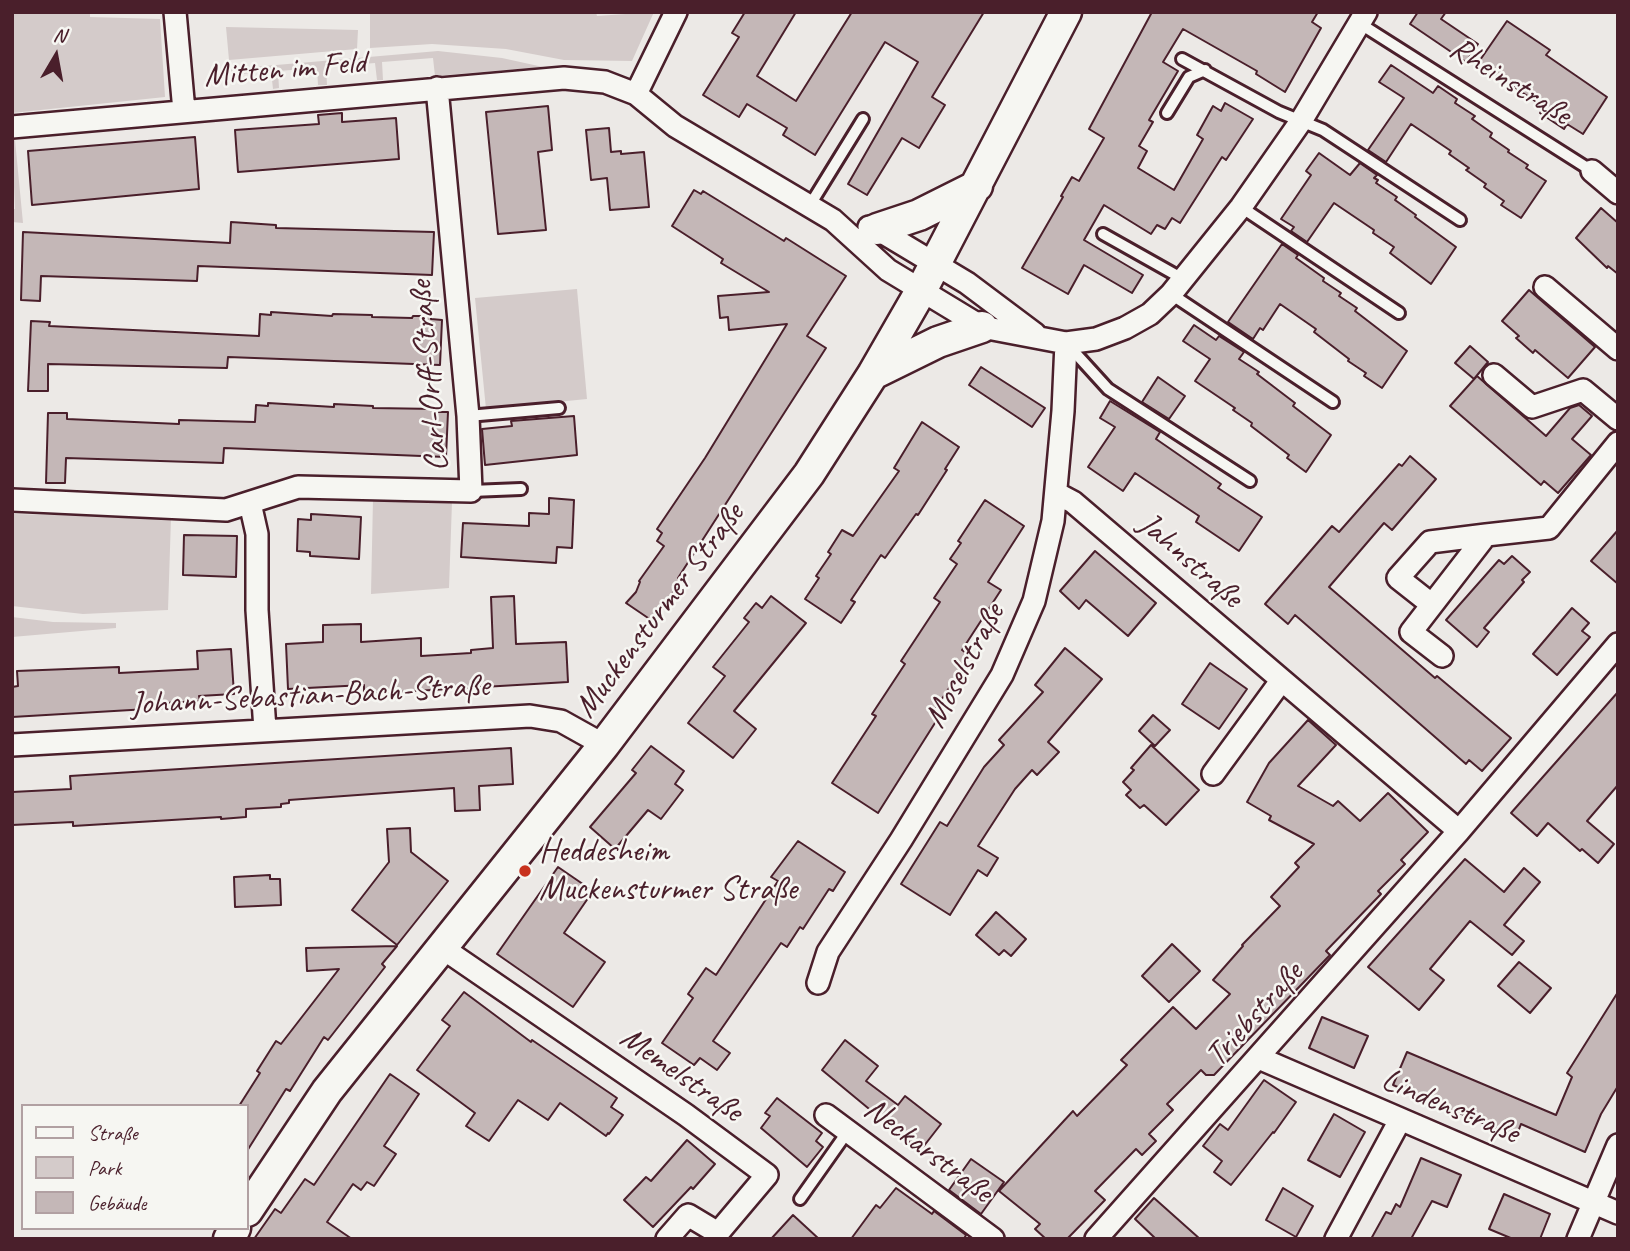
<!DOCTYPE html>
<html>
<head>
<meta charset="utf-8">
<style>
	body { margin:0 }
	#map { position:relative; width:1630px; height:1251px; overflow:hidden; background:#ece9e6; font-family:Caveat,sans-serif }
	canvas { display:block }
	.frame { position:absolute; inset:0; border:14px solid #4a1f2b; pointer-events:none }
	.legend { position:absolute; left:21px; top:1104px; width:228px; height:126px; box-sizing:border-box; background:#f6f6f2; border:2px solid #b1a0a2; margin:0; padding:9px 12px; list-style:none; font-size:21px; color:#4a1f2b }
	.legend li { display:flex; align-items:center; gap:14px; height:35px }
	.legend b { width:35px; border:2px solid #b1a0a2 }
	.north { position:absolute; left:21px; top:21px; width:70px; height:70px; -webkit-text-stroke:5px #f6f6f2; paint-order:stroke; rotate:10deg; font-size:19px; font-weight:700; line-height:28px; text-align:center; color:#4a1f2b }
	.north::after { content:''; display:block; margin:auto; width:24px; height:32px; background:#4a1f2b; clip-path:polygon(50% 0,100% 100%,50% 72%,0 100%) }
</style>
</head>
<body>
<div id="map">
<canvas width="1630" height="1251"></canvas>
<div class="frame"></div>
<ul class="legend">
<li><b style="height:9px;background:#f6f6f2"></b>Straße</li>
<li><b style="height:19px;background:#d4cbca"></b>Park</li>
<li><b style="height:19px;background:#c4b7b7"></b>Gebäude</li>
</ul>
<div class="north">N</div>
</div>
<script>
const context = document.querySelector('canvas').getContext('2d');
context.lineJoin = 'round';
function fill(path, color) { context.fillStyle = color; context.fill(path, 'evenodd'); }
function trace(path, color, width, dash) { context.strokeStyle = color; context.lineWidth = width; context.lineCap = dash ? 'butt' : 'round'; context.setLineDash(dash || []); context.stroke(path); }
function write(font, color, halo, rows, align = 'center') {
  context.font = font + ' Caveat,sans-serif'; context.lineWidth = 5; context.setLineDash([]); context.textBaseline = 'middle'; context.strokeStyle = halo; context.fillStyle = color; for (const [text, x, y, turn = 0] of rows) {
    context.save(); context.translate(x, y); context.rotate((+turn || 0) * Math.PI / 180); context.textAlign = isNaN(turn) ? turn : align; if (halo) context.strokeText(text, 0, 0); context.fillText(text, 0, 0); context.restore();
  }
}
const green = new Path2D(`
	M12,12H90V17L160,19L165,97L12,113Z
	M370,12H596L597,16L654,12L632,61L564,60L506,49L432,44L370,48Z
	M226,27L358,30L357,49L229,60Z
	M438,51L502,58L543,67L435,76L433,58L382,62L383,80H377L375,63L326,67L327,85H318L317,68L278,71L279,88L273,89L271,71L231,75L230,69Z
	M15,140L23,223L12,222V209H15L12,142Z
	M577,289L587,399L486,409L475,298Z
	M373,499L452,502L449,588L371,594Z
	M14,514L171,518L168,610L83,614L12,606Z
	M12,617L53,622L116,623V628L12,637Z`);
const building = new Path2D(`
	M745,12H796L757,76L796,101L852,12H984L932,97L945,105L919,148L902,138L867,195L848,184L918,62L885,42L815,155L783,135L787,128L747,104L739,117L703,95L739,37L732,33Z
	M1152,12H1318L1312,22L1321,28L1285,92L1256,74L1257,71L1183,29L1163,62L1178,71L1149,120L1153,122L1139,146L1147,151L1138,168L1174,190L1203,139L1197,135L1213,106L1221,111L1225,103L1253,119L1226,160L1222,157L1180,223L1172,218L1165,229L1157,225L1151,234L1104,205L1084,240L1143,275L1132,293L1084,265L1068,294L1022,268L1063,197L1061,196L1072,177L1079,181L1104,138L1089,129Z
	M1418,12H1446L1441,19L1478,44L1466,62L1410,24Z
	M1507,21L1550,50L1546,55L1607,97L1583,134L1567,124L1564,129L1540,113L1544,107L1478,63Z
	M1391,65L1433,93L1438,86L1457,99L1455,103L1475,116L1472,119L1492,133L1490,137L1509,150L1508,152L1528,165L1526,168L1546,181L1521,218L1501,205L1504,201L1484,187L1486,184L1466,170L1469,168L1449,154L1451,151L1411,124L1386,162L1368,150L1404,98L1379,82Z
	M548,106L552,150L538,152L546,230L498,234L486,112Z
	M342,113V122L396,118L399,159L238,172L235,130L319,124L318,115Z
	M609,128L611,152L621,151V154L644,152L649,207L610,210L607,178L591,180L586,130Z
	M195,137L199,189L32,205L28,151Z
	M1319,153L1350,175L1360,163L1377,175L1374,178L1378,180L1376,183L1397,197L1395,200L1416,215L1415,217L1456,247L1431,284L1390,253L1394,247L1373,233L1374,230L1334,203L1307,242L1291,231L1294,227L1281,219L1311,175L1306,171Z
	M694,190L701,194L703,191L784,241L786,238L846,276L807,336L826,348L678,578L681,580L654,622L626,603L636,592L640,582L639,581L664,546L657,541L662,533L657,529L705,458L787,324L729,330L728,317L720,318L718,296L769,292L721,263L723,259L672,226Z
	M1601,208L1618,223V274L1608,266L1607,268L1576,238Z
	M231,222L276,225V228L434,232L432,275L198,266L197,281L41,276L40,301L21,300L23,232L230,243Z
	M1282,244L1298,255L1296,258L1324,278L1323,281L1341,293L1339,296L1357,308L1355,311L1407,351L1382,388L1364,376L1366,373L1348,361L1349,359L1314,332L1316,329L1280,304L1263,330L1260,328L1253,339L1228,322Z
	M1529,290L1595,347L1568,378L1535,350L1533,353L1516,338L1519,336L1502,321Z
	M271,312L332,316L333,314L372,315V317L412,318L413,316H431V319L442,320L440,365L228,357L227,368L48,364V391H28L31,321L50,322L49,326L259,336L260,314L271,315Z
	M1194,325L1216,340L1219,336L1244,352L1239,359L1259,372L1257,374L1295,403L1293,406L1331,435L1306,472L1287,458L1289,455L1251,426L1252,423L1233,410L1235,408L1195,381L1210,359L1183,341Z
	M1470,346L1488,362L1474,379L1455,363Z
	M981,367L1045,408L1032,427L969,385Z
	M1477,376L1546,436L1570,408L1579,405L1592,416L1572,439L1591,455L1558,493L1544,481L1541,485L1450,406Z
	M1158,377L1185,396L1169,419L1142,402Z
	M1110,401L1160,432L1156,439L1221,484L1218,488L1262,517L1239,551L1196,522L1199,516L1135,473L1123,491L1088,467L1115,427L1100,418Z
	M268,403L334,407V404L373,406V408L437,409V412H448L446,457L224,448L223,463L66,458L65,483H46L48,413H67V419L179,424V420L255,422L256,405L268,406Z
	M574,416L577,455L485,465L482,429L512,426L511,421Z
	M922,422L959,447L945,469L947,470L918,515L916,514L885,558L881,555L851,600L855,602L841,623L805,599L819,578L816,576L831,554L828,552L842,530L853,536L899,471L894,468Z
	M1410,456L1436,479L1392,530L1384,523L1329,587L1435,678L1437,676L1511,738L1482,771L1469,760L1466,764L1295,615L1288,624L1265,604L1332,526L1339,532L1399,464L1402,466Z
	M549,498L574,500L572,548L557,547L556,563L461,557L463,523L529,526V513L549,514Z
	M985,500L1024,526L988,582L1001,590L962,650L970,656L934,711L940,715L878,813L832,783L876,716L872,714L905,664L901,661L940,602L934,598L957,564L950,559L961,543L958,541Z
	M311,514L361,517L359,559L310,556V552L297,551L298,519L311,520Z
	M1618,530V584L1591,561Z
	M184,535L237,536L236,577L183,575Z
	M1095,551L1156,603L1128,636L1086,600L1079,609L1060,591Z
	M1512,556L1530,572L1522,580L1524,582L1484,628L1489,632L1477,647L1446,620L1499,560L1504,564Z
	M514,596L516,644L566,642L568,682L364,694V685L288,689L286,644L323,642V625L361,624V642L421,638V656L471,653V650L493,648L491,597Z
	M771,596L806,623L734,711L756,729L733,758L688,723L725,676L713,667L749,622L744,618L756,603L762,608Z
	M1572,608L1589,623L1582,631L1590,637L1557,675L1533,654Z
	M1065,648L1102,679L1048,742L1059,752L1037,775L1032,770L1015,789L978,846L998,858L987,876L978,870L950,915L901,884L940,822L947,826L984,767L1004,745L999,740L1043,692L1035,685Z
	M231,649L234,694L199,696L200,701L165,703V708L12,717V687L18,686L17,671L119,667V673L198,669L197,651Z
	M1210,663L1247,689L1219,729L1182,704Z
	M1618,692V785L1587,821L1614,844L1598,863L1582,849L1580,851L1548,823L1537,836L1511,813Z
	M1153,715L1170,730L1155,746L1139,731Z
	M1308,720L1336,745L1298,786L1333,806L1338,801L1360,821L1388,793L1428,832L1401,860L1405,864L1378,891L1381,894L1326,951L1330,955L1214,1075H1206L1201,1070L1167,1104L1173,1110L1149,1134L1156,1141L1142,1155L1136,1149L1095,1191L1105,1200L1067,1239H1046L1035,1229L1040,1224L999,1191L1073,1111L1077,1116L1127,1065L1121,1060L1173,1007L1196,1029L1230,994L1213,980L1243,946L1242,945L1280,906L1271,897L1299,867L1295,863L1314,844L1269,820L1271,816L1247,802L1269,763Z
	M1151,745L1199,790L1166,825L1144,805L1140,808L1126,795L1131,790L1123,782L1134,770L1131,768Z
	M651,746L684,771L675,784L683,790L661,819L648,810L615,849L590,827L636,773L632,770Z
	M511,748L513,784L479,786L480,810L455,811L454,788L289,800V803L281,804V807L246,809V817L221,819V817L73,826V822L12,825V792L71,789L70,776Z
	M410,828L411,852L448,881L397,945L352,910L389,862L387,829Z
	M798,841L845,872L833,891L829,889L803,929L800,927L787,947L781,943L713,1041L730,1053L717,1070L700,1058L694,1065L662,1043L693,998L688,994L706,968L716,975L778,881L771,877Z
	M1465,859L1504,892L1524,868L1540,882L1504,925L1524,941L1512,955L1470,921L1430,969L1444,980L1419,1010L1368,967Z
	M558,867L593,891L564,933L605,962L573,1007L497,954Z
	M270,875V879H280L281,905L235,907L234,877Z
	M996,912L1026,939L1011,956L1004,950L999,955L976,935Z
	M1172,944L1200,971L1169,1002L1142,976Z
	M397,946L382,964L385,967L328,1040L324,1037L290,1091L286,1089L247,1151V1106H239L260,1073L257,1071L276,1041L281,1044L339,969L307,971L306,948Z
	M1519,962L1551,988L1530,1013L1498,986Z
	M464,992L531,1042L532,1040L617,1098L611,1107L623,1115L609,1134L608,1133L606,1136L560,1103L548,1120L518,1100L489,1141L466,1126L475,1113L417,1070L450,1026L442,1020Z
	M1618,992V1086L1601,1114L1585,1152L1521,1124L1516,1137L1393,1085L1407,1052L1556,1115L1572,1077L1567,1073Z
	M1322,1017L1368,1036L1354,1068L1309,1048Z
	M845,1040L878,1066L866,1081L898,1105L905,1096L941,1124L920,1151L822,1070Z
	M390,1074L419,1094L384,1146L396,1154L374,1186L367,1182L361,1190L353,1184L327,1222L352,1239H254L275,1209L281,1213L305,1179L314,1185Z
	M1264,1080L1296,1102L1274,1133L1273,1132L1231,1185L1214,1172L1222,1161L1203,1146L1220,1124L1228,1130Z
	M777,1098L822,1133L816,1141L823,1147L807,1167L761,1128L770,1116L765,1113Z
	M1334,1114L1365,1132L1340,1177L1308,1160Z
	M687,1140L715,1164L693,1189L691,1187L653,1227L624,1200L646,1177L651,1181Z
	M1421,1158L1461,1175L1447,1207L1432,1201L1411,1239H1371L1386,1212L1391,1214L1396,1204L1400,1207Z
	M971,1159L1004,1182L981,1214L949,1190Z
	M896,1188L932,1214L934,1211L966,1235L964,1239H851L876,1205L880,1208Z
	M1283,1188L1313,1206L1296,1237L1266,1220Z
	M1504,1194L1550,1214L1540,1239H1513L1489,1229Z
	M1154,1198L1200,1239H1156L1135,1219Z
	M793,1215L819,1239H771Z`);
const lane = new Path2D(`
	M1359,23L1592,171
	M1182,59L1279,112L1323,130L1460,220
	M1167,113L1189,77L1205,70
	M810,205L863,119
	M1241,207L1399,313
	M1103,234L1183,279
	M1171,294L1333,402
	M1068,345L1108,389L1250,481
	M468,416L559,408
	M471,491L521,489
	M800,1199L848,1131`);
const street = new Path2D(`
	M175,12L184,111
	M636,94L676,12
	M12,127L564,78L605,82L636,94L675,126L833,220L888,270L982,327L1066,343L1096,339L1125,328L1150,314L1171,294L1241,207L1301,121L1366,12
	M1592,171L1618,193
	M869,227L877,229L967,283L1035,334
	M1545,287L1618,349
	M1494,375L1532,407L1583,390L1618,419
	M1056,493L1073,502L1459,831
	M12,500L226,510L298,487L471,491L468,416L437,88
	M250,503L257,534V610L265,730
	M1431,604L1398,578L1430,542L1486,535
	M1442,656L1411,632L1486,535L1549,528L1618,443
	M12,745L530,716L561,721L604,745
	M1213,774L1281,681
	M441,947L686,1115L767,1175L718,1233L688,1215L667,1239
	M818,983L828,952L901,840L1002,675L1034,601L1053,521L1063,411L1066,343
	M1259,1058L1618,1213
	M826,1115L993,1239
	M1096,1239L1459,831L1618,644
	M1336,1239L1400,1120
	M1578,1239L1618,1145`);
const secondary = new Path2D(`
	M877,229L919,215L977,186
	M873,374L938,342L982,327
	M247,1211L327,1091L604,745L809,474L873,374L922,289L1066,12
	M229,1239L235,1228`);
const markers = [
	[525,871,7,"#c8321e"]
];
const streetNames = [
	["Mitten im Feld",285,70,-5],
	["Rheinstraße",1510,82,32],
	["Carl-Orff-Straße",430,376,-95],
	["Jahnstraße",1190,561,41],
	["Muckensturmer Straße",660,611,-53],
	["Moselstraße",965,666,-62],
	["Johann-Sebastian-Bach-Straße",310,696,-3],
	["Triebstraße",1255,1015,-48],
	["Memelstraße",681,1075,35],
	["Lindenstraße",1450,1107,23],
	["Neckarstraße",928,1151,37]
];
const poiNames = [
	["Heddesheim",539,852],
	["Muckensturmer Straße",539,890]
];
fill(green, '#d4cbca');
fill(building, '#c4b7b7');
trace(building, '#4a1f2b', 2);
trace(lane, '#4a1f2b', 16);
trace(street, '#4a1f2b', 26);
trace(secondary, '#4a1f2b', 35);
trace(lane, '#f6f6f2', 10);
trace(street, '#f6f6f2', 21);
trace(secondary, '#f6f6f2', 30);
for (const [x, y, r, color] of markers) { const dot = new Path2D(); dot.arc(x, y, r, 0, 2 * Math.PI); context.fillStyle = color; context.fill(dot); trace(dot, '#f6f6f2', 2.5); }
write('33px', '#4a1f2b', '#f6f6f2', streetNames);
write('33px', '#4a1f2b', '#f6f6f2', poiNames, 'left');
</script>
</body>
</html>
